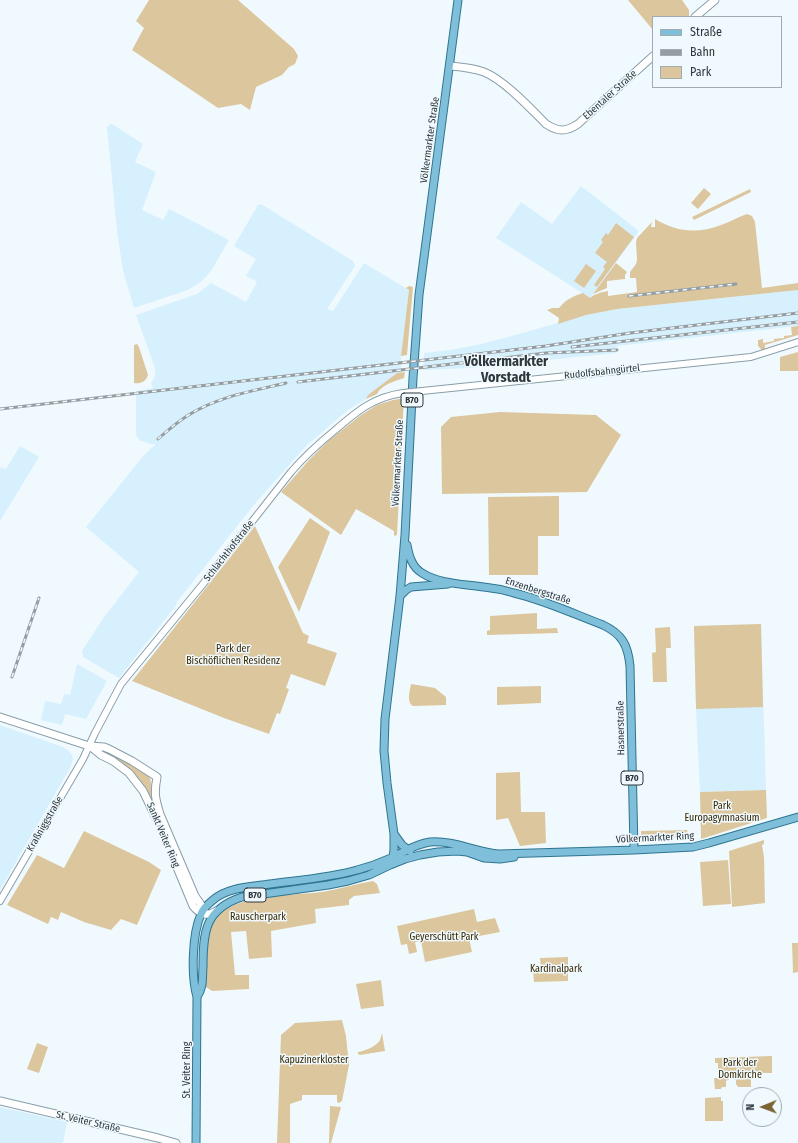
<!DOCTYPE html>
<html>
<head>
<meta charset="utf-8">
<style>
	body { margin:0 }
	#map { position:relative; width:798px; height:1143px; overflow:hidden; background:#f0fafe; font-family:"Fira Sans Condensed",sans-serif }
	canvas { display:block }
	.legend { position:absolute; left:652px; top:16px; width:130px; height:72px; box-sizing:border-box; background:#f0fafe; border:1px solid #a2acb0; margin:0; padding:5px 7px; list-style:none; font-size:12px; color:#2e373b }
	.legend li { display:flex; align-items:center; gap:8px; height:20px }
	.legend b { width:20px; border:1px solid #a2acb0 }
	.north { position:absolute; left:742px; top:1087px; width:40px; height:40px; box-sizing:border-box; background:#f0fafe; border:1px solid #a2acb0; border-radius:50%; rotate:269deg; font-size:11px; font-weight:700; line-height:16px; text-align:center; color:#2e373b }
	.north::after { content:''; display:block; margin:auto; width:14px; height:18px; background:#7b6333; clip-path:polygon(50% 0,100% 100%,50% 72%,0 100%) }
</style>
</head>
<body>
<div id="map">
<canvas width="798" height="1143"></canvas>
<ul class="legend">
<li><b style="height:5px;background:#80bfd9"></b>Straße</li>
<li><b style="height:5px;background:#949da1"></b>Bahn</li>
<li><b style="height:11px;background:#dcc69d"></b>Park</li>
</ul>
<div class="north">N</div>
</div>
<script>
const context = document.querySelector('canvas').getContext('2d');
context.lineJoin = 'round';
function fill(path, color) { context.fillStyle = color; context.fill(path, 'evenodd'); }
function trace(path, color, width, dash) { context.strokeStyle = color; context.lineWidth = width; context.lineCap = dash ? 'butt' : 'round'; context.setLineDash(dash || []); context.stroke(path); }
function write(font, color, halo, rows, align = 'center') {
  context.font = font + ' "Fira Sans Condensed",sans-serif'; context.lineWidth = 3; context.setLineDash([]); context.textBaseline = 'middle'; context.strokeStyle = halo; context.fillStyle = color; for (const [text, x, y, turn = 0] of rows) {
    context.save(); context.translate(x, y); context.rotate((+turn || 0) * Math.PI / 180); context.textAlign = isNaN(turn) ? turn : align; if (halo) context.strokeText(text, 0, 0); context.fillText(text, 0, 0); context.restore();
  }
}
const built = new Path2D(`
	M110,124H112L143,144L135,162L156,172L142,210L163,220L169,209L229,240L211,271L202,281L188,290L134,308L123,271L117,231L107,127Z
	M581,186L639,231L590,298L496,238L521,202L552,224Z
	M261,204L353,261L355,266L327,309L333,311L364,263L409,290L401,356V373H397L368,395L366,399L348,410L306,446L253,506L176,603L177,604L119,678L83,657L82,651L104,617L139,572L166,595L86,527L144,455L156,444H150L139,440L136,435V391L153,388L151,384L155,376V368L136,315L197,294L211,283L246,302L257,282L246,276L256,259L234,246L258,205Z
	M798,290V326L617,346L616,353L470,368L423,370L424,353L450,350L477,345L508,337L586,315L617,309Z
	M20,446L39,457L0,521V467L6,469Z
	M761,624L766,790L700,792L696,709L694,626Z
	M77,664L107,681L86,719L65,714L62,725L41,720L45,701L61,704L64,694L70,695Z
	M0,725L63,747L69,751L72,755L73,759L70,768L0,890Z
	M0,1107L67,1122L63,1143H0Z`);
const green = new Path2D(`
	M149,0H238L294,49L298,56L295,64L289,67L282,75L256,87L250,110L241,104L218,108L132,50L144,28L136,21Z
	M628,0H682L689,10V16L688,17H653V30Z
	M704,188L711,194L698,209L691,203Z
	M750,189L751,192L694,220L692,217Z
	M747,214L752,216L755,222L762,288L798,283V290L617,309L586,315L558,324L559,318L547,310L552,308H559C565,300 573,296 583,293L590,298C594,294 602,292 608,291V296L637,292L636,278H630V272L636,264L637,260L636,243L637,238L652,222L651,227H655V219C677,232 697,234 721,225C730,222 738,217 747,214Z
	M616,223L634,237L597,287L594,285L605,269L603,267L607,262L595,253L603,242L601,240L606,233L608,235Z
	M616,263L627,272L625,275V279L607,281V288L593,294Z
	M586,264L596,271L584,288L574,281Z
	M409,286L413,287L407,355L401,356L409,290L406,288Z
	M798,326V335L765,345V349L762,350L758,346V340L763,339V343L774,341V339L784,338V336L792,335L791,327Z
	M137,344L139,347L148,375C146,382 140,384 134,383V345Z
	M798,352V371H780V357Z
	M405,372L404,378C395,381 381,385 377,394L366,399L368,395L397,373Z
	M404,398L397,535L394,536V531L356,509L341,535L281,492L309,460L328,441L361,415L377,405L393,400Z
	M500,412L596,415L621,435L587,492L442,494L441,427L451,417Z
	M559,496V536H538V575H489L488,497Z
	M310,518L330,532L299,612L278,567Z
	M255,526L303,633L309,636L307,643L337,653L325,686L291,674L286,688L289,689L280,714L277,713L269,734L224,718L132,681Z
	M537,613V629L557,628L558,633L487,635V631L490,630V616Z
	M761,624L763,707L696,709L694,626Z
	M670,627L671,648H666L667,682H653L652,653L656,652L655,628Z
	M411,684L435,688L446,697V705L413,706C406,702 410,691 411,684Z
	M541,686V703L497,705V687Z
	M105,751L123,760L148,775C153,781 151,790 151,797C148,793 145,787 141,782C131,769 118,761 104,753Z
	M520,772L521,812H545L546,843L520,846L508,818L496,820V773Z
	M766,790L767,818L701,839L700,792Z
	M687,830L688,837L641,838V831Z
	M84,831L149,862L161,870L137,925L121,919L111,930L84,922L61,912L58,920L51,917L48,924L7,905L37,855L64,868Z
	M764,840V844L762,845L764,857L765,903L732,907L729,851Z
	M728,860L731,904L703,906L700,862Z
	M373,881L377,884L380,893L354,896L349,900V905L315,909L316,923L271,931L272,957L249,959L246,931L231,932L235,975H249V989L212,991L206,987C206,970 204,939 212,924C227,893 292,896 322,892C339,889 356,884 373,881Z
	M474,909L477,922L495,918L500,932L469,938L472,952L425,962L421,941L415,942L417,952L409,954L407,944L401,945L397,926Z
	M792,943H798V972L793,973Z
	M568,957V981L534,982L533,970L541,969L540,958Z
	M381,980L384,1006L361,1009L356,984Z
	M342,1020L346,1036L349,1065L342,1101L339,1103L337,1102V1095H302V1100L290,1104V1143H277L281,1035L295,1023Z
	M382,1033L385,1051L360,1055L358,1054V1052C365,1051 377,1046 380,1040C381,1038 381,1035 382,1033Z
	M37,1043L48,1047L39,1073L27,1069Z
	M772,1056V1073H751V1087H738L736,1084V1080L731,1078L726,1081V1087H722L721,1089H715L714,1078H718V1063H715V1058Z
	M721,1097V1101H723V1121H705V1098Z
	M330,1106L341,1107L331,1143H329Z`);
const tertiary = new Path2D(`
	M422,391L751,357L798,342
	M0,901L83,759L95,733L121,684L203,584L291,472C304,457 318,444 334,431C356,412 373,397 403,393`);
const secondary = new Path2D(`
	M695,17L715,0
	M450,66C461,67 473,68 484,72C504,80 530,108 546,124C558,132 566,132 578,124L653,56
	M0,717L89,746L104,747L109,749L132,761L157,777C154,793 155,798 160,814L195,896L204,909
	M90,746L101,755L113,761L129,773L143,791L158,822
	M176,865L193,906C199,914 208,917 216,911
	M0,1101L158,1138L176,1143`);
const primary = new Path2D(`
	M407,545C409,556 412,567 422,573C439,584 465,584 484,587C494,588 504,590 514,593C544,600 574,614 603,625C622,634 628,645 630,666L634,850
	M400,596L406,590L411,587L448,584
	M394,834L402,845L410,851
	M393,857L394,850V834L387,783L384,751L385,719L400,596L405,535L413,378L419,295L458,0
	M197,997C204,986 202,979 203,967C203,932 205,909 242,897L328,885L348,881L369,875L390,865L405,859L420,855L438,852L457,851L467,852L484,858L500,859L514,857
	M196,1143L197,997C191,976 192,934 201,914C203,908 208,904 213,900C228,887 251,887 270,884C299,880 329,878 357,870C369,867 380,863 391,858C404,852 415,844 430,842C453,840 476,852 499,854L634,850L693,847L709,843L798,817`);
const rail = new Path2D(`
	M629,296L736,284
	M572,347L798,322
	M298,382L546,353L617,350
	M0,409L546,346L630,333L798,313
	M158,439C167,431 176,423 187,416C216,397 252,391 286,383
	M12,677L39,598`);
const tertiaryBridge = new Path2D(`
	M403,393L422,391`);
const shields = [
	[412,400,22],
	[632,778,22],
	[255,895,22]
];
const shieldNames = [
	["B70",412,400],
	["B70",632,778],
	["B70",255,895]
];
const streetNames = [
	["Ebentaler Straße",610,95,-42],
	["Völkermarkter Straße",430,140,-82],
	["Rudolfsbahngürtel",602,372,-6],
	["Völkermarkter Straße",398,463,-87],
	["Schlachthofstraße",229,551,-52],
	["Enzenbergstraße",538,591,18],
	["Hasnerstraße",621,728,-91],
	["Kraßniggstraße",45,824,-60],
	["Sankt Veiter Ring",163,835,67],
	["Völkermarkter Ring",655,838,-3],
	["St. Veiter Ring",187,1070,-90],
	["St. Veiter Straße",88,1122,13]
];
const parkNames = [
	["Park der",233,649],
	["Bischöflichen Residenz",233,661],
	["Park",722,806],
	["Europagymnasium",722,818],
	["Rauscherpark",258,917],
	["Geyerschütt Park",444,937],
	["Kardinalpark",556,969],
	["Kapuzinerkloster",314,1060],
	["Park der",740,1063],
	["Domkirche",740,1075]
];
const districtNames = [
	["Völkermarkter",506,362],
	["Vorstadt",506,378]
];
fill(built, '#d7f0fd');
fill(green, '#dcc69d');
trace(tertiary, '#899ea9', 8);
trace(secondary, '#899ea9', 9);
trace(primary, '#2d7491', 9);
trace(tertiary, '#fff', 6);
trace(secondary, '#fff', 7);
trace(primary, '#80bfd9', 7);
trace(rail, '#949da1', 3);
trace(rail, '#f0fafe', 1.5, [4.5]);
trace(tertiaryBridge, '#899ea9', 8, []);
trace(tertiaryBridge, '#fff', 6);
for (const [x, y, w] of shields) { const box = new Path2D(); box.roundRect(x - w / 2, y - 7, w, 14, 3); context.fillStyle = '#f0fafe'; context.fill(box); trace(box, '#2e373b', 1); }
write('bold 9px', '#2e373b', null, shieldNames);
write('10px', '#2e373b', '#f0fafe', streetNames);
write('10px', '#382700', '#f0fafe', parkNames);
write('bold 14px', '#2e373b', '#f0fafe', districtNames);
</script>
</body>
</html>
